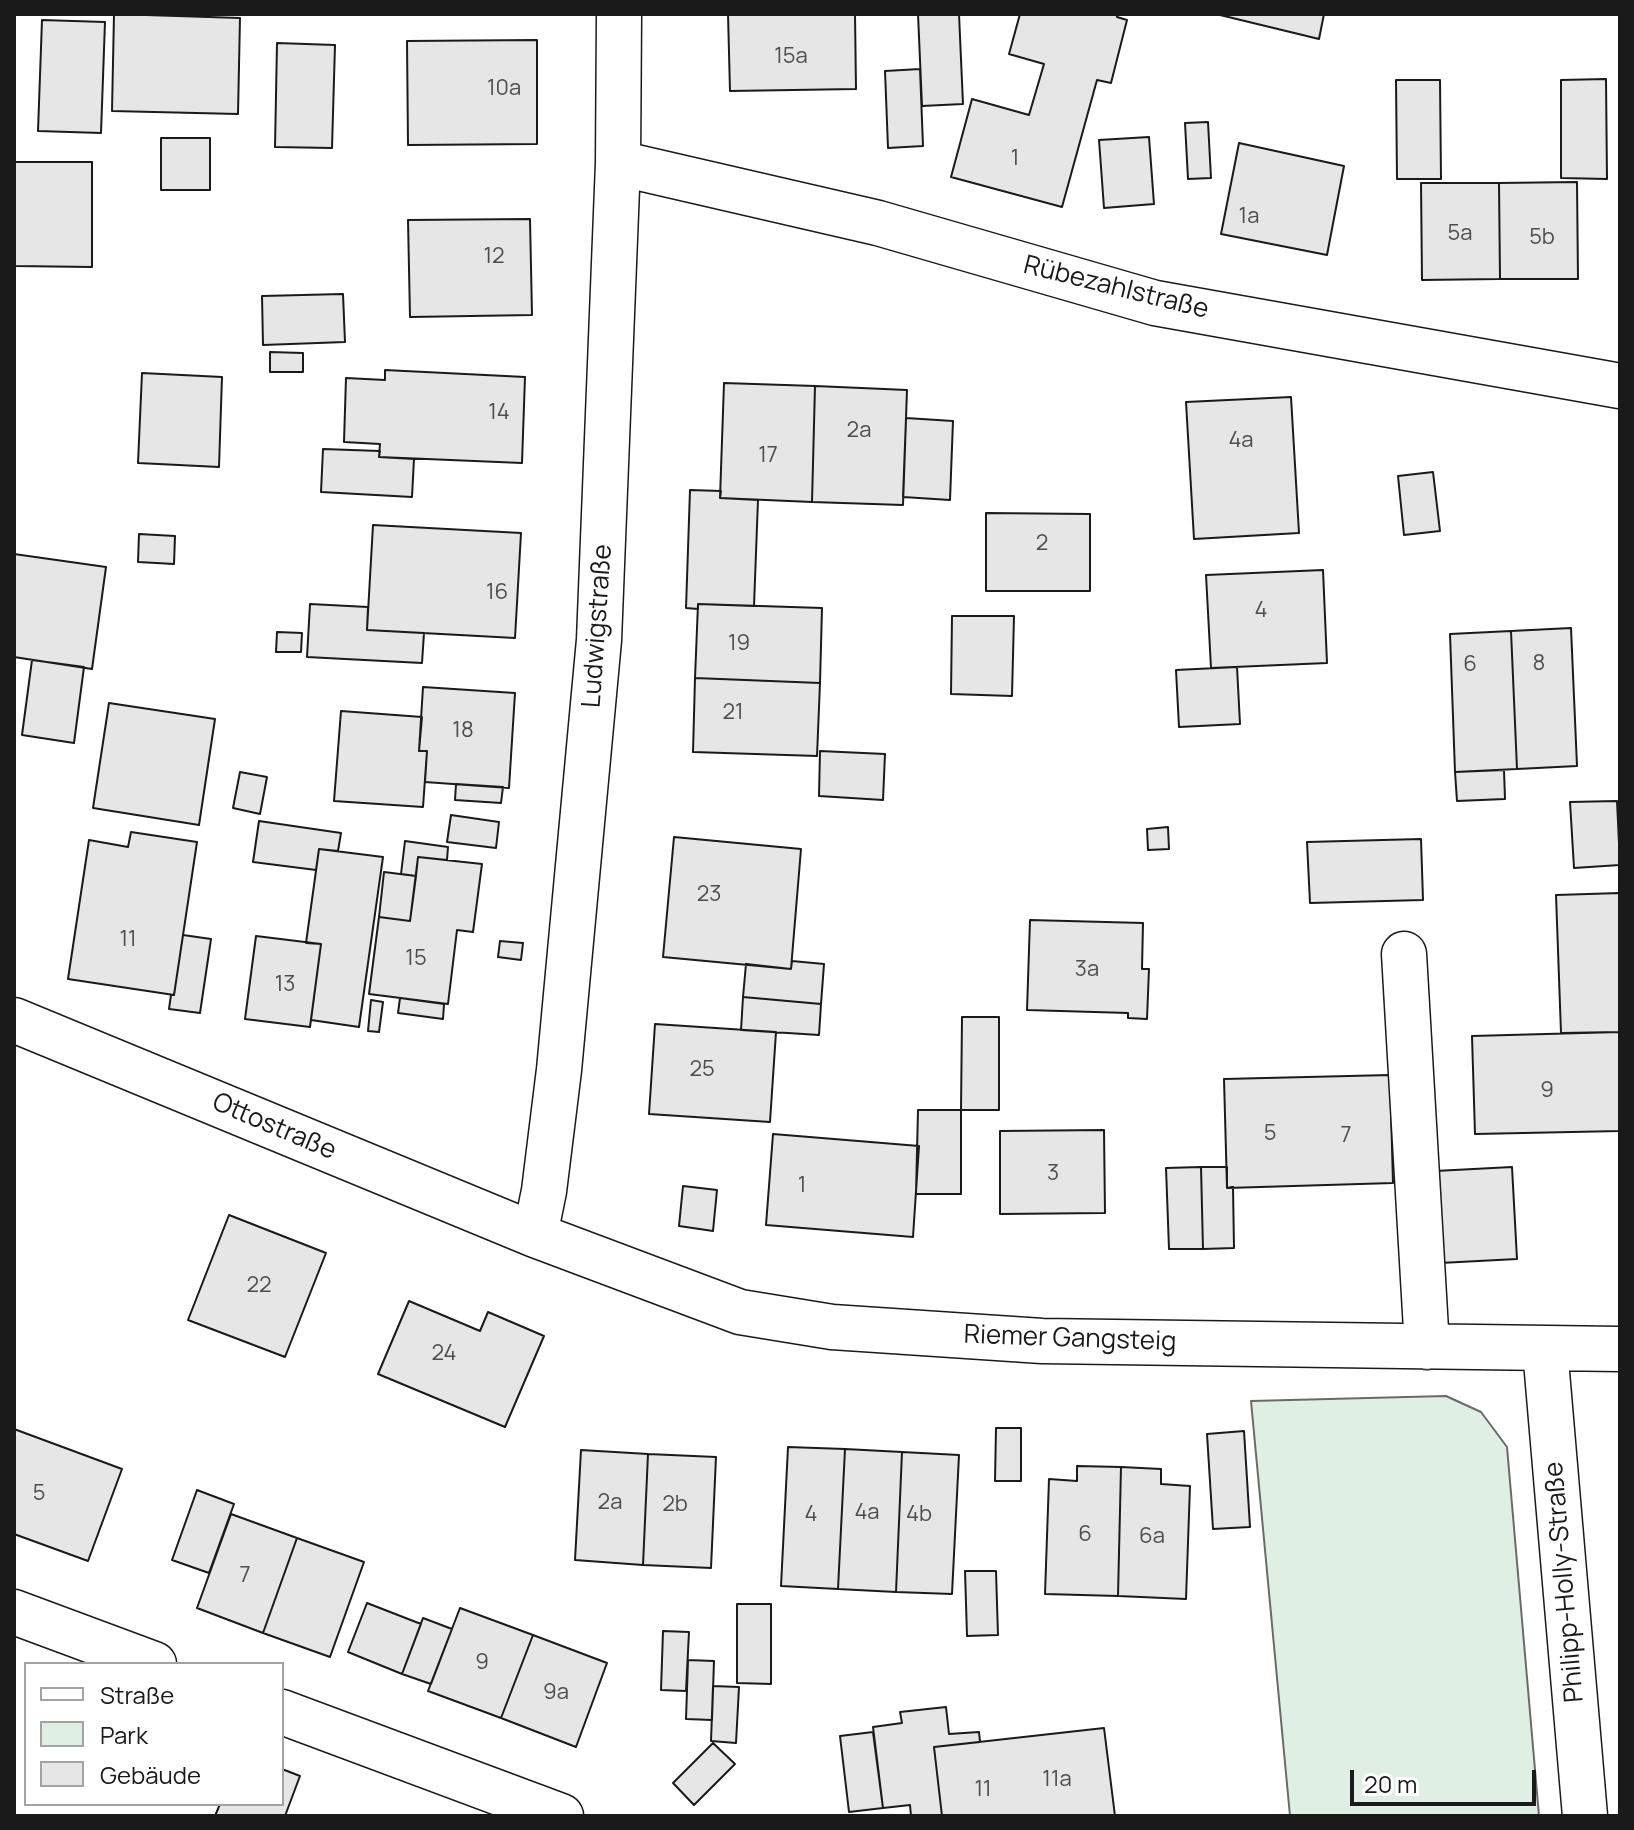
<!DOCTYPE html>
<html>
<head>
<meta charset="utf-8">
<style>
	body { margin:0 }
	#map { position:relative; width:1634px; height:1830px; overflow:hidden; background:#fff; font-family:Manrope,sans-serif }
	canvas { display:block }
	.frame { position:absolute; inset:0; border:16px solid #1a1a1a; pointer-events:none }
	.legend { position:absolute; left:24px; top:1662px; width:260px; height:144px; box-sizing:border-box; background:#fff; border:2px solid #a3a3a3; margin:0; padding:10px 14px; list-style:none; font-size:24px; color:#1a1a1a }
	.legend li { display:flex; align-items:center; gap:16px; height:40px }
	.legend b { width:40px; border:2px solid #a3a3a3 }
	.scale { position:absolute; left:1350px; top:1770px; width:186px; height:36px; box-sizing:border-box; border:4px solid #1a1a1a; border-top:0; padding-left:10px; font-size:24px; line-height:28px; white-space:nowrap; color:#1a1a1a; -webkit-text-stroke:6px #fff; paint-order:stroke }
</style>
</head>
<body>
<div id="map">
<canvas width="1634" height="1830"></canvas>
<div class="frame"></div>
<ul class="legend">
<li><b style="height:10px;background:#fff"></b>Straße</li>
<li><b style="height:22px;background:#e0efe3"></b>Park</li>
<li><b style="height:22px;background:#e6e6e6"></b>Gebäude</li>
</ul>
<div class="scale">20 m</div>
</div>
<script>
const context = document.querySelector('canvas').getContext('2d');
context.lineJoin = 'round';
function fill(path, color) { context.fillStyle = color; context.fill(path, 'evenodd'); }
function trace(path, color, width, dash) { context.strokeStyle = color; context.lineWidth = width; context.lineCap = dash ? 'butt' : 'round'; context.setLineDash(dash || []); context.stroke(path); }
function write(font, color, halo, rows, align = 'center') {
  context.font = font + ' Manrope,sans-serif'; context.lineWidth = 6; context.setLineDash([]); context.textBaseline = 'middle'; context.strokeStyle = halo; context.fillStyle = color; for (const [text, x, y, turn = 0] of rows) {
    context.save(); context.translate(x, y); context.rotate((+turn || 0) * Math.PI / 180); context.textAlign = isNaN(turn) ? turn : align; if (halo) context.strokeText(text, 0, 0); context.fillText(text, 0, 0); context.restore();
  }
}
const green = new Path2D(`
	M1446,1396L1481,1412L1507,1447L1539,1816H1290L1251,1401Z`);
const building = new Path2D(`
	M114,14L240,18L238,114L112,111Z
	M728,14H855L856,89L730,91Z
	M918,14H959L963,104L922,106Z
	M1020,14H1117V17L1127,20L1111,83L1097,80L1062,207L951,177L972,99L1029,115L1044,64L1009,54Z
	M1216,14H1324L1319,39Z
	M42,20L105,22L101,133L38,131Z
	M537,40V144L408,145L407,41Z
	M277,43L335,45L332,148L275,147Z
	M920,69L923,146L888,148L885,71Z
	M1606,79L1607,179L1561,178V80Z
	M1396,80H1440L1441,179H1397Z
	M1208,122L1211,178L1188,179L1185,123Z
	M1149,137L1154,204L1104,208L1099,140Z
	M161,138H210V190H161Z
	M1239,143L1344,166L1327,255L1221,234Z
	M14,162H92V267L14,266Z
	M1577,182L1578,279H1500L1499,183Z
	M1421,183H1499L1500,279L1422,280Z
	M530,219L532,315L410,317L408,220Z
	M343,294L345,342L263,345L262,296Z
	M270,352L303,353V372H270Z
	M385,370L525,377L522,463L379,457L380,444L344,442L346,378L385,380Z
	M142,373L222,377L219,467L138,463Z
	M724,383L815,386L812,502L720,498Z
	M815,386L907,390L903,505L812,502Z
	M1291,397L1299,533L1194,539L1186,402Z
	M906,418L953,421L950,500L903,497Z
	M323,449L380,451L379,457L414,459L412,497L321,492Z
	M1433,472L1440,531L1404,535L1398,476Z
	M690,490L721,491L720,498L758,500L754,606L698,604V609L686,608Z
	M986,513L1090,514V591H986Z
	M373,525L521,533L515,638L367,630Z
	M139,534L175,536L174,564L138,562Z
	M14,554L106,567L92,669L14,657Z
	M1323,570L1327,663L1211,668L1206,575Z
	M310,604L368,607L367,630L424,633L422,663L307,657Z
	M698,604L822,608L820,683L695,678Z
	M952,616H1014L1012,696L951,694Z
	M1571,628L1577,766L1517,769L1511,631Z
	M1511,631L1517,769L1455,772L1450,634Z
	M277,632L302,633L301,652H276Z
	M32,660L84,667L74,743L22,735Z
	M1237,667L1240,724L1179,727L1176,670Z
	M695,678L820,683L817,756L693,752Z
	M423,687L515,693L509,788L425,782L427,751H419Z
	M109,703L215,719L199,825L93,808Z
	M341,711L422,717L419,751H427L423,807L334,801Z
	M820,751L885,754L883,800L819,796Z
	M1504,770L1505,799L1457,801L1455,772Z
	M240,772L267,777L260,814L233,808Z
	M456,784L503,787L501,803L455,800Z
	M1617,801L1620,865L1574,868L1570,802Z
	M451,815L499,822L496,848L447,842Z
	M259,821L341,833L338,851L319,849L316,870L253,862Z
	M1168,827L1169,849L1148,850L1147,829Z
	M131,832L197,842L174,995L68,979L89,840L128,847Z
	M674,837L801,849L791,969L663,957Z
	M1421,839L1423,900L1310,903L1307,842Z
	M405,841L448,847L447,860L418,857L416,876L401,874Z
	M319,849L383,857L359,1027L311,1020L321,944L306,943Z
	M418,857L482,864L473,932L457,930L448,1004L369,994L379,917L410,921Z
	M384,872L416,876L410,921L379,917Z
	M1620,893V1032L1561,1033L1556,895Z
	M1030,920L1143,923L1142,969H1149L1147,1019L1128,1018V1013L1027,1010Z
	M183,935L211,939L200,1013L169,1009L171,995H174Z
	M256,936L321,944L310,1027L245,1019Z
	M500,941L523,943L521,960L498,957Z
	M792,961L824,964L821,1004L743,997L746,964L791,969Z
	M743,997L821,1004L819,1035L741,1030Z
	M400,998L444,1004L443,1019L398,1013Z
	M371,1000L383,1002L379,1032L368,1031Z
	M962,1017H999V1110H961Z
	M655,1024L776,1032L770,1122L649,1114Z
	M1620,1032V1131L1475,1134L1472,1036Z
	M1390,1075L1393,1183L1227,1188L1224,1079Z
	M918,1110H961V1194H916Z
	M1104,1130L1105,1213L1000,1214V1131Z
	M773,1134L919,1146L913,1237L766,1225Z
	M1201,1167L1203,1249H1169L1166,1168Z
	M1201,1167H1227V1188L1233,1187L1234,1248L1203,1249Z
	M1512,1167L1517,1259L1440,1263L1435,1171Z
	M683,1186L717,1190L713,1231L679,1226Z
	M229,1215L326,1253L285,1357L188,1320Z
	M409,1301L480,1331L488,1312L544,1336L505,1427L378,1374Z
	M996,1428H1021V1481H995Z
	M14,1429L122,1469L88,1561L14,1534Z
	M1244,1431L1250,1527L1213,1529L1207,1434Z
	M788,1447L845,1449L838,1589L781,1586Z
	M845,1449L902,1452L896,1592L838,1589Z
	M581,1450L648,1454L643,1565L575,1560Z
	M902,1452L959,1455L952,1594L896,1592Z
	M648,1454L716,1457L711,1568L643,1565Z
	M1077,1466L1121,1467L1118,1596L1045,1594L1049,1479L1077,1481Z
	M1121,1467L1161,1469V1484L1190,1486L1186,1599L1118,1596Z
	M197,1490L234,1504L209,1573L172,1560Z
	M231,1514L297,1538L263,1633L197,1608Z
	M297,1538L364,1562L330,1657L263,1633Z
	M965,1571H996L998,1635L967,1636Z
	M367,1603L421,1624L402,1674L348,1652Z
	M737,1604H771V1684L737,1683Z
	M460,1608L533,1635L501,1718L428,1691Z
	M423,1618L452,1629L431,1684L402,1674Z
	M663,1631L689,1632L686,1691L661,1690Z
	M533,1635L607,1663L576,1747L501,1718Z
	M688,1660L714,1661L712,1720L686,1719Z
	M713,1686L739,1687L736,1743L711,1741Z
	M946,1707L949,1734L979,1732L980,1742L934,1747L942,1816H911L910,1805L883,1808L873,1727L902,1723L900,1712Z
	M1104,1728L1115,1816H942L934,1747Z
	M873,1732L883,1808L849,1812L840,1736Z
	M713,1743L735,1764L694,1805L673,1783Z
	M282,1769L300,1776L285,1816H215L220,1804H282Z`);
const minor = new Path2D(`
	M618,163L878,223L1155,303L1620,386
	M1404,954L1427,1347
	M14,1020L535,1235L740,1312L832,1327L1042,1341L1620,1349
	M535,1235L544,1191L559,1070L599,640L618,163L619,14
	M1545,1349L1585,1816
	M14,1612L154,1664
	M282,1712L561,1816`);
const numberNames = [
	["15a",791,57],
	["10a",504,89],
	["1",1015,159],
	["1a",1249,217],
	["5a",1460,234],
	["5b",1542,238],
	["12",494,257],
	["14",499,413],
	["2a",859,431],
	["4a",1241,441],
	["17",768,456],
	["2",1042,544],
	["16",497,593],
	["4",1261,611],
	["19",739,644],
	["8",1539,664],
	["6",1470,665],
	["21",733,713],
	["18",463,731],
	["23",709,895],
	["11",128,940],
	["15",416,959],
	["3a",1087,970],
	["13",285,985],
	["25",702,1070],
	["9",1547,1091],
	["5",1270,1134],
	["7",1346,1136],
	["3",1053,1174],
	["1",802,1186],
	["22",259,1286],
	["24",444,1354],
	["5",39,1494],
	["2a",610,1503],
	["2b",675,1505],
	["4a",867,1513],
	["4",811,1515],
	["4b",919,1515],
	["6",1085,1535],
	["6a",1152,1537],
	["7",245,1576],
	["9",482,1663],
	["9a",556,1693],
	["11a",1057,1780],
	["11",983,1790]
];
const streetNames = [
	["Rübezahlstraße",1116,288,14],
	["Ludwigstraße",598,626,-86],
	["Ottostraße",274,1127,23],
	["Riemer Gangsteig",1070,1339,2],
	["Philipp-Holly-Straße",1565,1582,-95]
];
fill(green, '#e0efe3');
trace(green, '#6a6a6a', 2);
fill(building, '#e6e6e6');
trace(building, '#1a1a1a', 2);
trace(minor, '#1a1a1a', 47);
trace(minor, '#fff', 44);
write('22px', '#4d4d4d', null, numberNames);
write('26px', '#1a1a1a', '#fff', streetNames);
</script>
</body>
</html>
